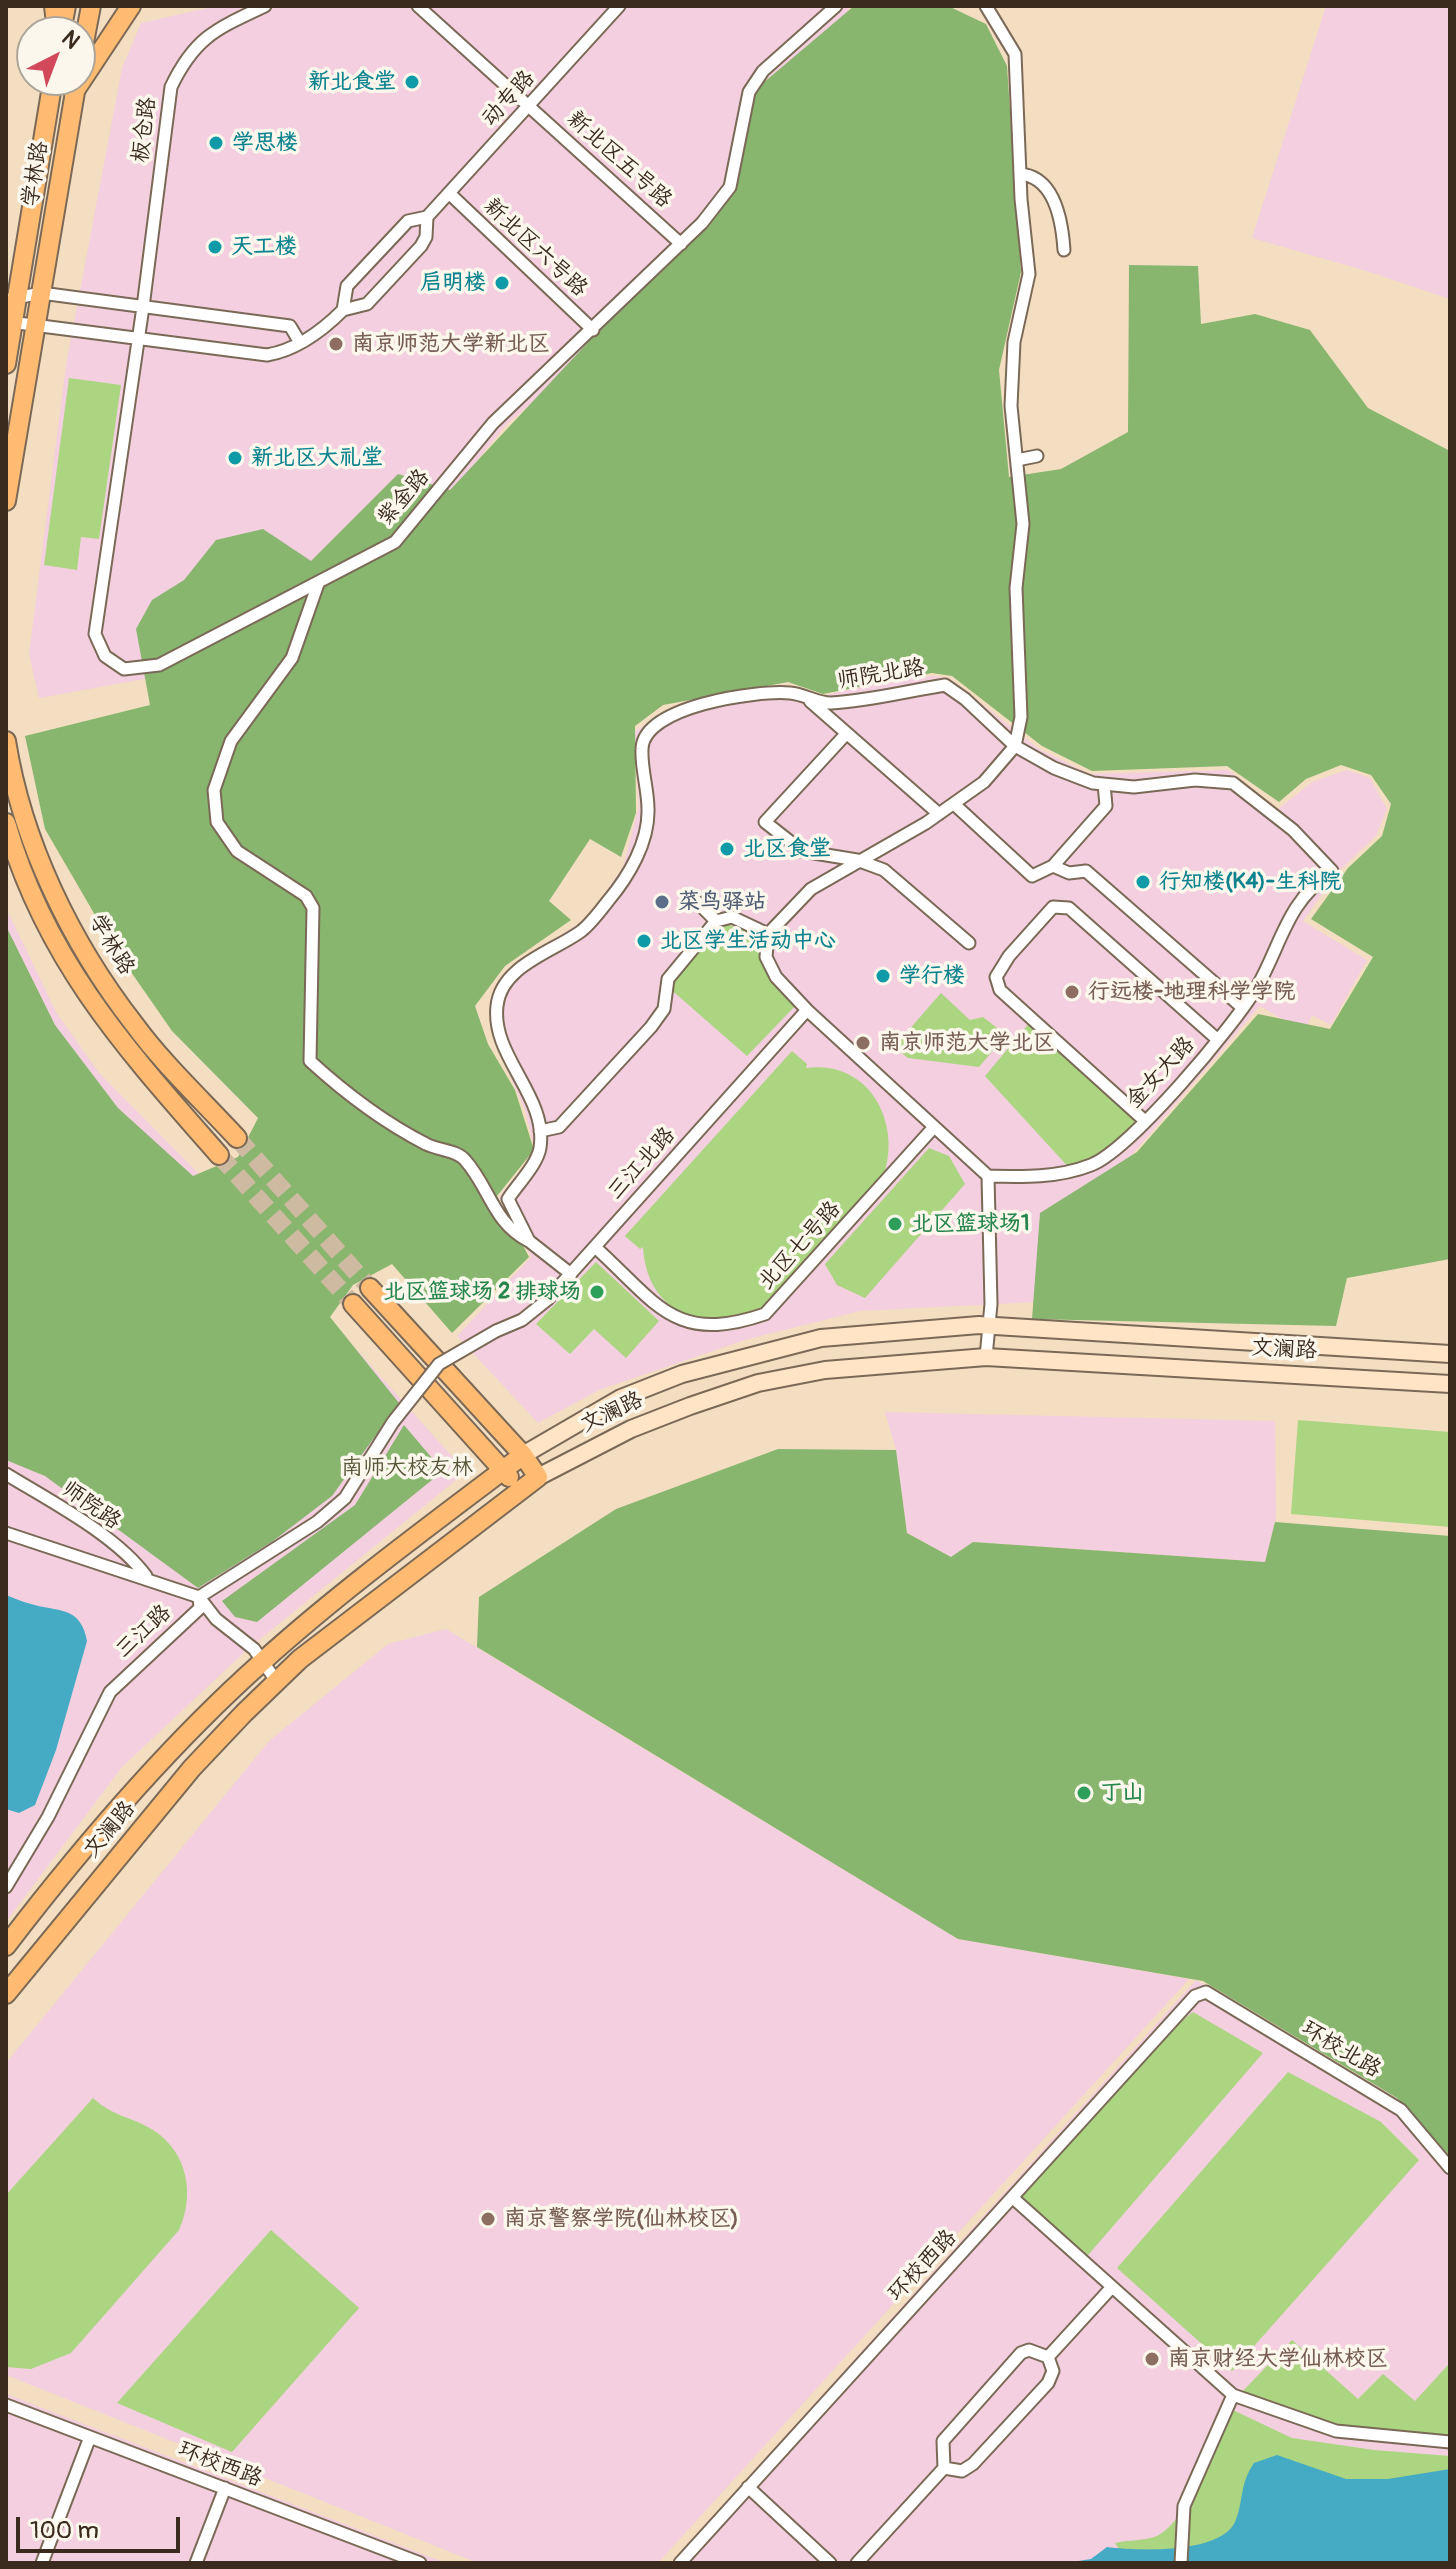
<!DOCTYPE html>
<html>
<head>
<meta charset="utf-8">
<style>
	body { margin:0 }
	#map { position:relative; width:1456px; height:2569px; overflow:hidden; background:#f3dec1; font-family:Pangolin,sans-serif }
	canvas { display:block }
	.frame { position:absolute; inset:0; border:8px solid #3b2a1e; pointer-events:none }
	.north { position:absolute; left:16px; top:16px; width:80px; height:80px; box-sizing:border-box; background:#fbf7ec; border:2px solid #aea59a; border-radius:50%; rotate:42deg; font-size:22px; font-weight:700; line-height:32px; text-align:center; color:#3b2a1e }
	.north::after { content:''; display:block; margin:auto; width:28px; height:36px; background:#d1495b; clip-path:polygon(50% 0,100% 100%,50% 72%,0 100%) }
	.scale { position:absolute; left:16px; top:2517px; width:164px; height:36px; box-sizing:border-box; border:4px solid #3b2a1e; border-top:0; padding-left:10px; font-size:24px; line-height:28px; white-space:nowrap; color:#3b2a1e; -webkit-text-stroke:6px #fbf7ec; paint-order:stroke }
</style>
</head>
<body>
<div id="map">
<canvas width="1456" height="2569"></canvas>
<div class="frame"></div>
<div class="north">N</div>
<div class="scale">100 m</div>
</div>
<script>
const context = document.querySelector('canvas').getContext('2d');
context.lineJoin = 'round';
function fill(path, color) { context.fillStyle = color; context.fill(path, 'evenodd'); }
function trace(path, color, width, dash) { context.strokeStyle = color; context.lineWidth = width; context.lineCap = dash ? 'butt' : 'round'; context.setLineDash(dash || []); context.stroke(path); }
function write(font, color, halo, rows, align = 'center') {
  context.font = font + ' Pangolin,"LXGW WenKai TC",sans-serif'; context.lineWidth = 7; context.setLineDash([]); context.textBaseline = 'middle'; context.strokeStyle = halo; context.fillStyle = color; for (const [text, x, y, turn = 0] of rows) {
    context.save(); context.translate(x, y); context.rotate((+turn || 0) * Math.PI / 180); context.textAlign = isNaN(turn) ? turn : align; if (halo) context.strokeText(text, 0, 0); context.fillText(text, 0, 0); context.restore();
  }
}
const built = new Path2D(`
	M216,6H848L849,17L745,194L626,322L506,425L400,555L161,676L39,698L29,654L66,365L122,68L141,23Z
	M1326,6H1450V299L1373,273L1252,238Z
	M932,676L949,678L1039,749L1090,774L1228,770L1278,809L1312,782L1347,770L1370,778L1387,809L1376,836L1338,872L1303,921L1367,960L1331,1025L1312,1015L1304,1032L1260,1006L1124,1164L1077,1300L860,1311L745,1340L599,1390L538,1423L457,1336L531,1257L499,1198L535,1151L525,1110L500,1053L491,1004L514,966L588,917L623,867L639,806L633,732L697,696L789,686L822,696L884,681Z
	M6,908L56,1012L99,1073L205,1180L466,1472L248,1649L122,1767L6,1922Z
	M885,1412L1275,1421L1276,1517L1265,1562L973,1542L951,1557L907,1533L896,1450Z
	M446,1629L958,1939L1189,1979L658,2563H478L6,2375V2063L269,1741L388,1644Z
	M1196,1980L1397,2098L1450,2156V2563H671Z
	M6,2394L446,2563H6Z`);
const green = new Path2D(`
	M69,378L121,385L99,539L81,537L77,570L44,565Z
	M716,921L745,930L799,1002L747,1056L668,987Z
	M941,993L970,1020L983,1017L1006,1035L979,1067L908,1058L894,1047Z
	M1031,1021L1145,1121L1116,1151L1072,1171L985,1076Z
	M792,1051L807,1064L806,1068C870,1059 904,1125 882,1180L761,1313C704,1332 647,1315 643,1247L640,1249L625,1236Z
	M929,1148L949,1156L965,1184L865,1298L837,1285L825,1264Z
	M596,1262L659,1321L626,1358L594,1329L570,1354L536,1324Z
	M1298,1420L1450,1432V1527L1291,1514Z
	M1193,2012L1263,2053L1082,2262L1015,2203L1176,2025Z
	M1288,2072L1381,2122L1419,2160L1232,2371L1117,2268Z
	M93,2098C113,2117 131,2116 153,2130C188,2152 195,2195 179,2230L71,2353L31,2369L6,2367V2195Z
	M271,2230L359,2308L232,2452L117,2403Z
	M1292,2340L1358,2399L1383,2374L1415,2401L1448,2365L1450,2442L1345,2432L1238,2396Z
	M1233,2410L1292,2438L1374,2450L1450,2456V2563H1128L1115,2543C1127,2540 1146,2541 1157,2536C1188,2521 1218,2441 1233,2410Z`);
const forest = new Path2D(`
	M854,6H948L986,24L1007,66L1021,272L999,370L1009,477L1061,469L1128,432L1129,265L1198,266L1201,324L1255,314L1310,330L1368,408L1450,451V1259L1347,1278L1336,1326L1032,1319L1040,1213L1137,1152L1258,1014L1330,1029L1373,957L1311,919L1348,868L1382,836L1391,804L1371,775L1341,765L1306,779L1279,802L1227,766L1092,771L1042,746L952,676L932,673L823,694L788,682L663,705L635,726L636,813L621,857L590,839L549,901L571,920L505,966L475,1006L488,1044L515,1090L534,1150L497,1196L529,1257L452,1333L392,1264L353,1285L330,1317L399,1403L332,1496L273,1541L198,1588L45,1476L6,1460V926L55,1025L118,1108L193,1176L238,1157L258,1118L172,1031L113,946L45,829L25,736L150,705L136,629L152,600L184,580L216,540L263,529L311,561L398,474L450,490L734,186L756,89Z
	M404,1425L443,1471L257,1622L235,1617L222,1601L355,1505Z
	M778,1449L896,1450L907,1533L951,1557L973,1542L1265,1562L1275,1522L1450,1536V2156L1397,2098L1203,1981L958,1939L477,1647L479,1597L616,1509Z`);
const water = new Path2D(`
	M6,1595C14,1598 23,1602 31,1604C56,1612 81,1605 87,1641L56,1750L35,1805L19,1813L6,1809Z
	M1277,2455L1346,2479H1388L1450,2469V2563H1066L1091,2559L1107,2547C1138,2551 1220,2554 1235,2522C1244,2501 1239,2485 1254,2463Z`);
const primaryTunnel = new Path2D(`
	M237,1138L370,1288
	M219,1155L353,1304`);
const minor = new Path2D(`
	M265,6C216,29 195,37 171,87L143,307L95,634L105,656L124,669L159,665L395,542L493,423L702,223L730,187L749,92L763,71L836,6
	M418,6L681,244
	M1020,174C1055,177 1062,220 1064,250
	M450,194L593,330
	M427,217L619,6
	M6,300L41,293L290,326L299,341
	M343,310L367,304L421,246L426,237L427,217
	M343,310L347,286L408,221L427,217
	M10,322L267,355C297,350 322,331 343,310
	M1017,460L1037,456
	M318,584L292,658L231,741L214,790L217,822L237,851L306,896L313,908L310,1061C345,1093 383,1122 426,1144C437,1150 457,1150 465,1160C490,1188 493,1223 529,1241
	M810,701L939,814
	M846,734L765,822L802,851L857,860L884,870L969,943
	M954,804L1032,876L1053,866L1106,806L1104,784
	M1053,866L1069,873L1086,871L1243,1008
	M695,900L716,921
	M807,1010L988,1176
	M1145,1121L1000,990L996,977L1009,956L1053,907L1069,908L1218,1040
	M540,1131L559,1127L651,1027L664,1009L668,979L716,921L732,917L768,934
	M595,1247C657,1303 674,1345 765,1314L934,1127
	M571,1274L529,1241L508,1199C517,1185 537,1165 540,1148C548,1096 491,1057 497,1006C501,966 552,952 580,932C590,925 600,911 608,901C629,876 649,842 648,809C648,789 641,769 642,749C643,706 757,690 790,693C804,694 817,703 831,703C869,701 907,691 945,685L965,699L1015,746L1054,768L1093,783L1134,787L1195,780L1233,783L1293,830L1332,871C1286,903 1282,943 1257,987C1234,1026 1130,1150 1091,1165C1058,1178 1023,1177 988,1176
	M496,1331L522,1320L547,1300L807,1010L776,977L766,957L768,934L811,889L926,823L984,782L1015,746L1021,717L1016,588L1023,524L1011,406L1014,342L1029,274L1021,199L1015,54L986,6
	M986,1357L991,1304L988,1176
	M6,1474C50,1501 116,1535 146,1576
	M6,1533L199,1597L216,1619L254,1649L277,1682
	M6,1887L48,1817L110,1692L200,1608L199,1597L317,1522L345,1498L393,1422
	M1013,2198L1233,2395L1336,2431L1450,2442
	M6,2405L420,2563
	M944,2468L943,2441L1021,2353L1029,2350L1048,2357
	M748,2487L830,2563
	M42,2563L90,2437
	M196,2563L225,2488
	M680,2563L1195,1996L1206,1992L1401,2110L1450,2168
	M857,2563L944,2468L962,2471L973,2464L1048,2383L1053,2371L1048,2357L1112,2287
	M1181,2563L1184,2506L1233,2395`);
const secondary = new Path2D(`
	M523,1455L621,1398L682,1374L821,1338L979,1325L1450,1354
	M538,1477L631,1429L690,1406L758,1383L825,1370L986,1357L1450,1384`);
const primary = new Path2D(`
	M61,32L66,6
	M80,63L91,6
	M6,364L53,80
	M6,501L77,80
	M6,741C22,842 71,943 134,1024C164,1065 203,1101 237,1138
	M6,823C46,962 127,1050 219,1155
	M353,1304L509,1477
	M6,1946C81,1848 170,1744 262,1662C344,1588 435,1522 523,1455
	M6,1994L192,1768L244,1713L300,1659L538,1477L523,1455L370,1288`);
const trunk = new Path2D(`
	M54,6L57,32
	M74,92L131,6`);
const minorBridge = new Path2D(`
	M393,1422L439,1364L496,1331`);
const markers = [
	[412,82,8,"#0f9aa8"],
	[216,143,8,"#0f9aa8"],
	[215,247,8,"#0f9aa8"],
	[502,283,8,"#0f9aa8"],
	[336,344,8,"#8d6e63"],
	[235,458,8,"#0f9aa8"],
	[727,849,8,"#0f9aa8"],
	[1143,882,8,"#0f9aa8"],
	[662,902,8,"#5c6f8a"],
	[644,941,8,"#0f9aa8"],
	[883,976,8,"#0f9aa8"],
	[1072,992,8,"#8d6e63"],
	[863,1043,8,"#8d6e63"],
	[895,1224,8,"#2e9e5b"],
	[597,1292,8,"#2e9e5b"],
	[1084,1793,8,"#2e9e5b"],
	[488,2219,8,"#8d6e63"],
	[1152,2359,8,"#8d6e63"]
];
const cultureNames = [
	["新北食堂",396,82,"right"],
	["学思楼",232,143],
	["天工楼",231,247],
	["启明楼",486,283,"right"],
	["新北区大礼堂",251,458],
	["北区食堂",743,849],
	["行知楼(K4)-生科院",1159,882],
	["北区学生活动中心",660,941],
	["学行楼",899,976]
];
const streetNames = [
	["动专路",509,99,-48],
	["板仓路",145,130,-83],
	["新北区五号路",619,160,42],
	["学林路",36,174,-81],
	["新北区六号路",535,248,43],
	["紫金路",404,498,-49],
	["师院北路",881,675,-9],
	["学林路",111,945,59],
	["金女大路",1161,1073,-47],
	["三江北路",642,1164,-48],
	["北区七号路",800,1246,-48],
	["文澜路",1284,1350,3],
	["文澜路",612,1413,-25],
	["师院路",91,1506,35],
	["三江路",144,1632,-43],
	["文澜路",110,1830,-50],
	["环校北路",1341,2050,31],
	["环校西路",923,2266,-47],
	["环校西路",220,2465,21]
];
const educationNames = [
	["南京师范大学新北区",352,344],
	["行远楼-地理科学学院",1088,992],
	["南京师范大学北区",879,1043],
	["南京警察学院(仙林校区)",504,2219],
	["南京财经大学仙林校区",1168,2359]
];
const serviceNames = [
	["菜鸟驿站",678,902]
];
const leisureNames = [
	["北区篮球场1",911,1224],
	["北区篮球场 2 排球场",581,1292,"right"],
	["丁山",1100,1793]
];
const parkNames = [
	["南师大校友林",407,1468]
];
fill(built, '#f3cfdf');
fill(green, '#abd581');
fill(forest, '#88b66f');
fill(water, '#45aac4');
trace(primaryTunnel, '#cebaa0', 18, [18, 9]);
trace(minor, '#7b6957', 15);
trace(secondary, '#7b6957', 20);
trace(primary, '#7b6957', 22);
trace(trunk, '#7b6957', 22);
trace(minor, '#fff', 11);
trace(secondary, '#ffe4c6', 16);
trace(primary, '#febb71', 18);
trace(trunk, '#febb71', 18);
trace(minorBridge, '#7b6957', 15, []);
trace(minorBridge, '#fff', 11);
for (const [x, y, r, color] of markers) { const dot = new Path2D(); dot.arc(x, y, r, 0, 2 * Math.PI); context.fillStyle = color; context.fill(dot); trace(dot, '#fbf7ec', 3); }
write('bold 22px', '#0d838f', '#fbf7ec', cultureNames, 'left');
write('22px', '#3b2a1e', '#fbf7ec', streetNames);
write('bold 22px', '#785e54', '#fbf7ec', educationNames, 'left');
write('bold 22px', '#4e5e75', '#fbf7ec', serviceNames, 'left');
write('bold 22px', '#27864d', '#fbf7ec', leisureNames, 'left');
write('22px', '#575537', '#fbf7ec', parkNames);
</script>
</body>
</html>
